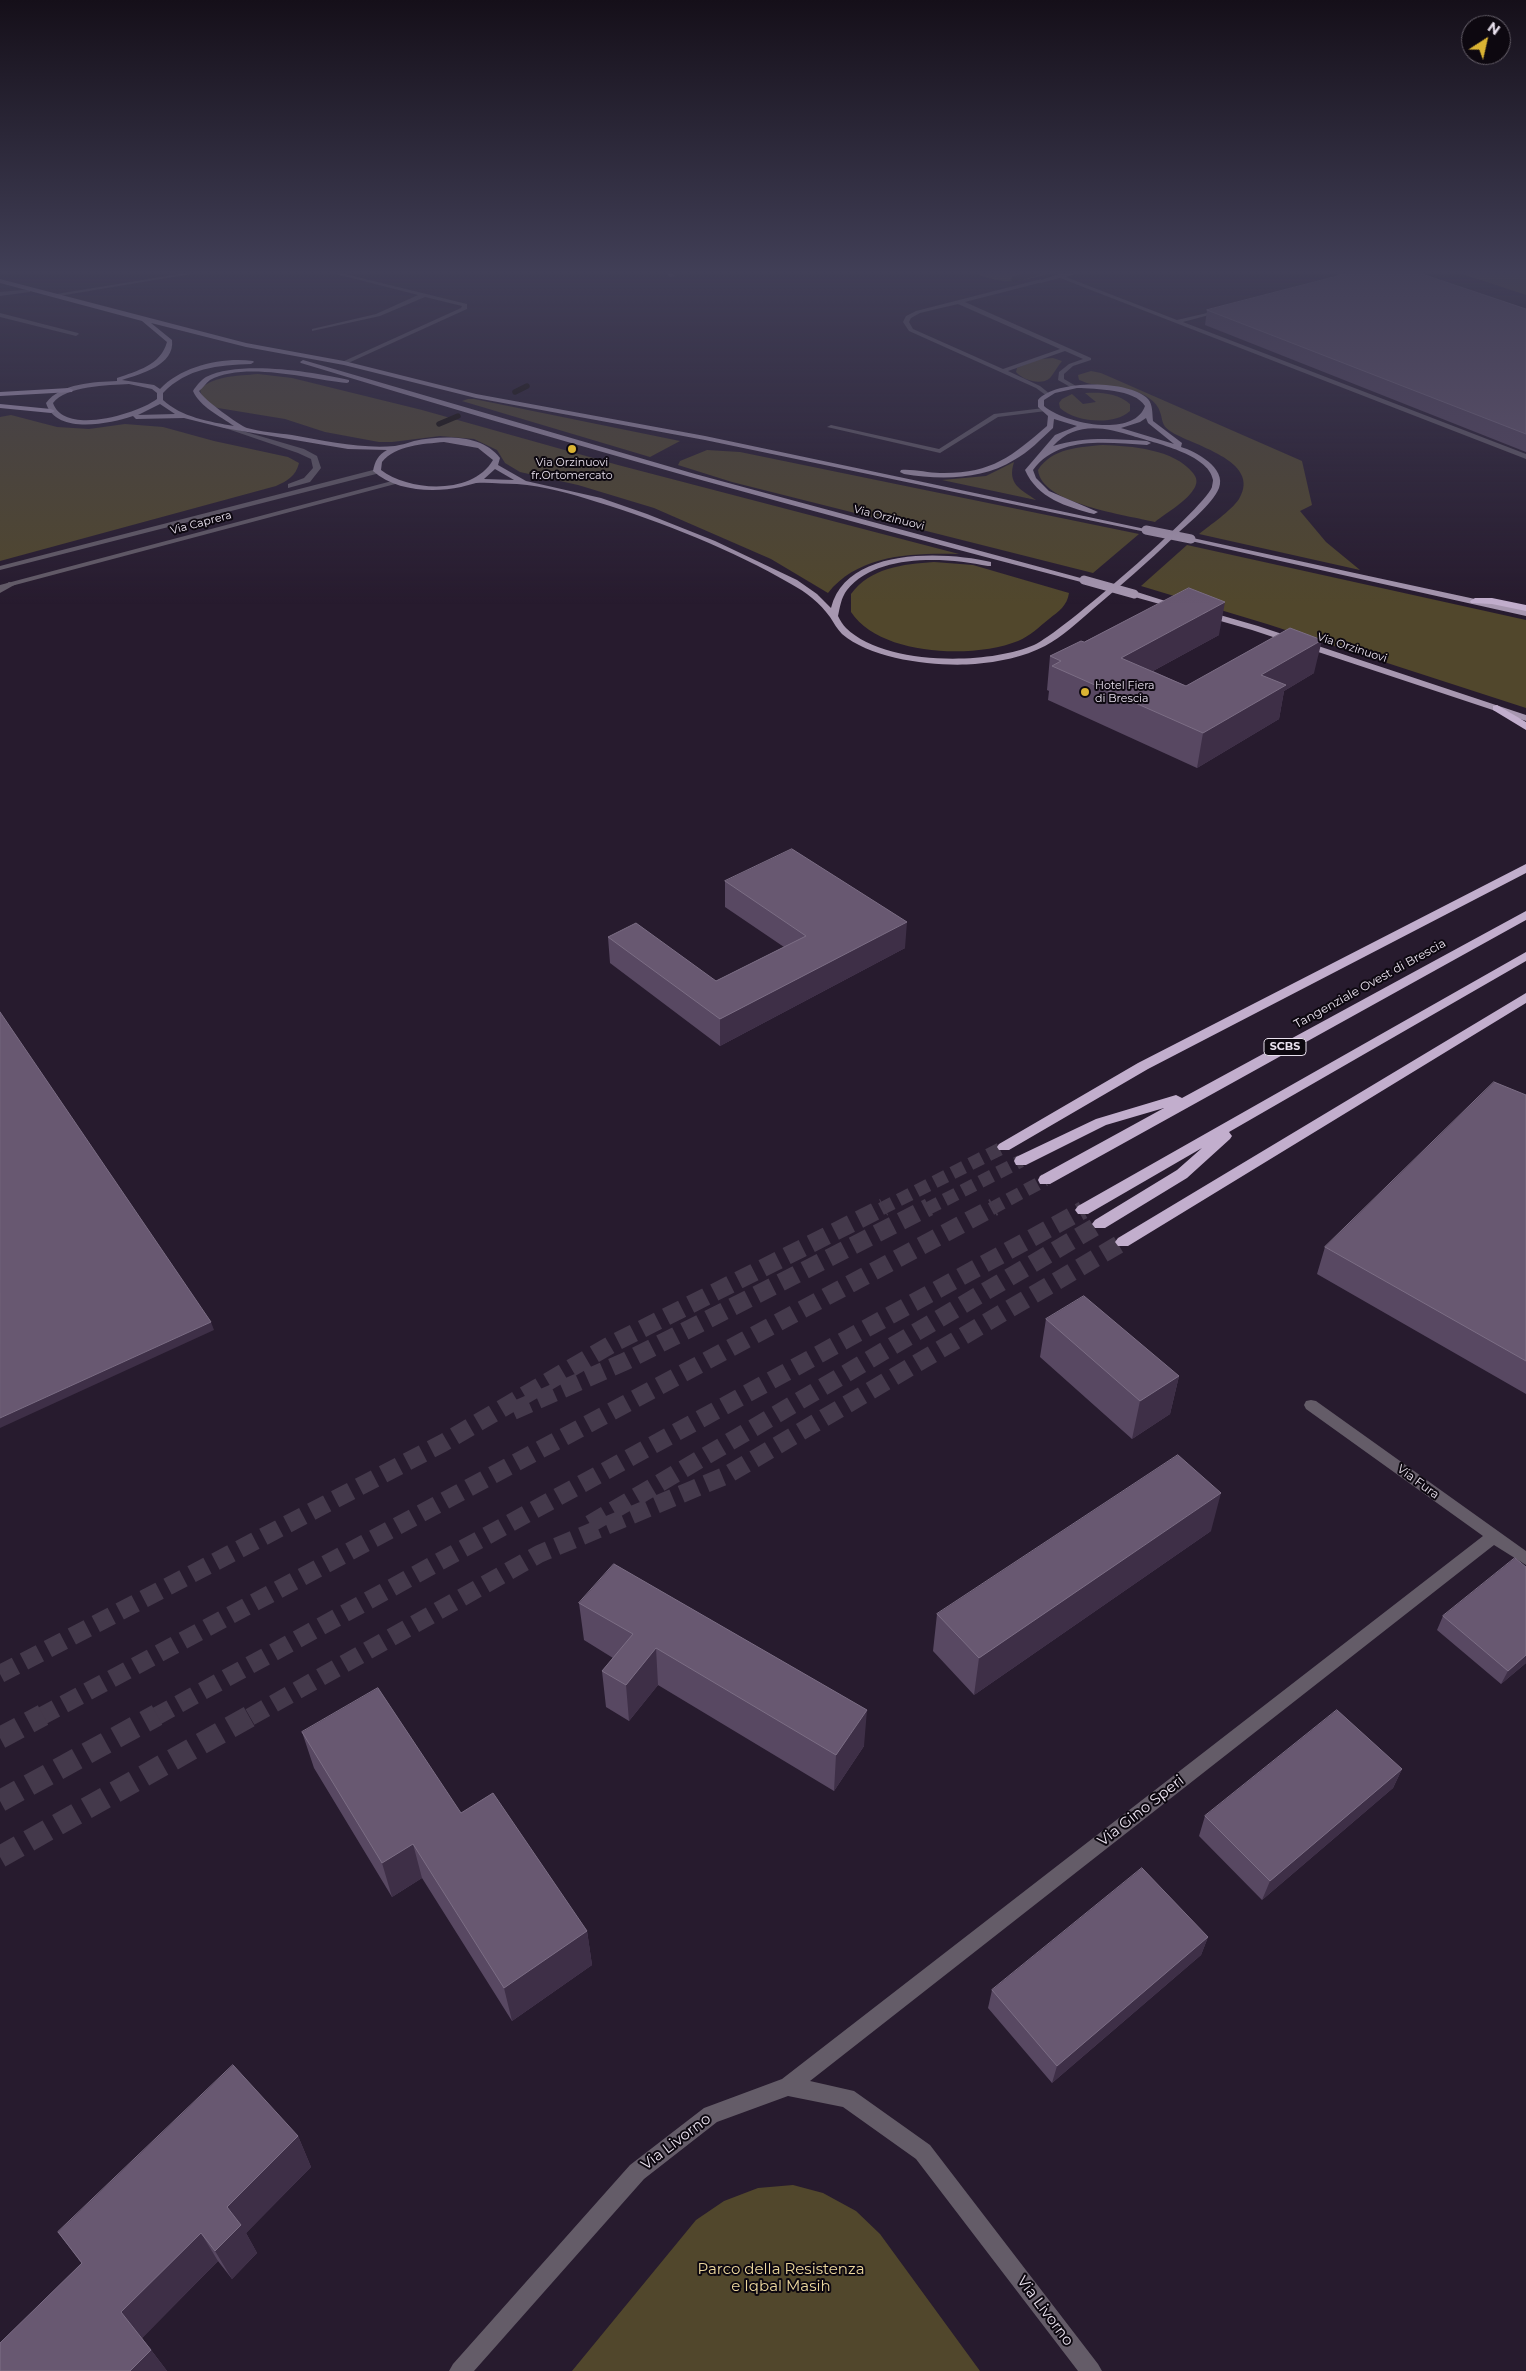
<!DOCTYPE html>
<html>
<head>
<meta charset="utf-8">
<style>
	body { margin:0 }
	#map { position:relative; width:1526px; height:2371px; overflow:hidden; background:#271b2e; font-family:Montserrat,sans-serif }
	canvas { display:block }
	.north { position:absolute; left:1461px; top:15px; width:50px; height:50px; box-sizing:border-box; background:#0d0810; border:1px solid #655f69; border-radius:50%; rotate:35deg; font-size:14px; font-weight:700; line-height:20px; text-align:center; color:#eae2ef }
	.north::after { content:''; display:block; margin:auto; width:18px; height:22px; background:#dab333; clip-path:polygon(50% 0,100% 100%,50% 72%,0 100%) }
</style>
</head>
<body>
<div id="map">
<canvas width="1526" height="2371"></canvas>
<div class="north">N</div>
</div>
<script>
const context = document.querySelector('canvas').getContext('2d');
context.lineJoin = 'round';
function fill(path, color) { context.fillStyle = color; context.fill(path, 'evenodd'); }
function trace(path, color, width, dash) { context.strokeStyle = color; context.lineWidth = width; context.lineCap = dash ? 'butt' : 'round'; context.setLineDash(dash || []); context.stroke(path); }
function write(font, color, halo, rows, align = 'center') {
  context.font = font + ' Montserrat,sans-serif'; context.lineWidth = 4; context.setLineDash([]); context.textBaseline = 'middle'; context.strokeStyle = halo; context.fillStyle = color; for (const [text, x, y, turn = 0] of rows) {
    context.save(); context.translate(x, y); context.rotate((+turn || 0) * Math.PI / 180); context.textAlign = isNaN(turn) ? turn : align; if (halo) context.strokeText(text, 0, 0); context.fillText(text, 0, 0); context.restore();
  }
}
const green = new Path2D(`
	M975,273H1052C1019,281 1008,287 975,273Z
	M1459,273H1526V295Z
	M1053,358L1062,361C1058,366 1054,373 1050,378C1041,386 1023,380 1016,372L1017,368L1039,359Z
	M1091,371L1101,373L1302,461L1312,505L1300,511L1326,542L1360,570L1199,534C1210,525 1231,511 1239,499C1263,460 1190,445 1170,431C1161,425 1163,420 1160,412C1157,401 1144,394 1134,391C1119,385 1093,387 1082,381C1078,380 1079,379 1078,375Z
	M258,374L292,378L422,410L618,465L959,554C913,553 859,554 828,593L771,559L654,508L578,485L520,472L505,463L497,450L474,439L440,436L392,442H379L325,432L285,419L218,408C210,404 201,399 200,389C216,375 238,376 258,374Z
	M1085,393C1100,392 1118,393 1130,404V411C1114,426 1075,422 1060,408L1059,403L1062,399L1072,394L1083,404L1096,402Z
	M468,399H474L680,441L650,457L462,401Z
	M11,415L57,427L89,429L125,424L163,427L214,441L288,457L299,463C296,476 287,481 276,486L0,561V417Z
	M1103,445C1131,446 1174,449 1193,473C1196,477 1198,481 1195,487C1188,501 1167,512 1155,522C1127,515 1041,504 1038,470C1052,448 1080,447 1103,445Z
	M707,450L740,452L1139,534L1093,573L732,482L678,465L680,461Z
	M1014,462C1007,484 1020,489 1036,500L942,480L986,476Z
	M1187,545L1526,620V708L1267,624L1141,586Z
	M934,562L973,565L1069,593C1067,606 1059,611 1049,619C1039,627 1030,636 1018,641C973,659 880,656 851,612V594C870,568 903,564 934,562Z
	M793,2185L823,2193L856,2211L880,2234L980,2371H572L696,2220L724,2201L758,2188Z`);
const stream = new Path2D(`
	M1014,279L1037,273
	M515,392L527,386
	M439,424L458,416`);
const highwayTunnelFar2 = new Path2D(`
	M881,1209L1004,1147
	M927,1209L1021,1161
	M991,1209L1045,1180`);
const highwayTunnelFar1 = new Path2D(`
	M513,1411L626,1361L929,1207
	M590,1524L1100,1224
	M0,1674L443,1443L612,1344L884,1207
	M40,1717L994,1207
	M155,1717L1083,1210
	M250,1717L539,1554L727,1475L1123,1242`);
const highwayTunnel = new Path2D(`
	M0,1738L43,1715
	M0,1801L157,1715
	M0,1857L252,1715`);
const lane = new Path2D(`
	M332,273H341L467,304V309L346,364H342V362L461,308L462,306L425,297L380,316L312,331V329L376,314L418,295Z
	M666,273H672L675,276L670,277Z
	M1078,273L1066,277L1177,320L1224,309V311L1183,322L1526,454V459L1060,278L1041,283L1038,281L1059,274Z
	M1334,273H1342L1353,277L1350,279Z
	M0,313L78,333L79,334L76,336L0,317Z
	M1044,408L1047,410L1046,411L998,417L940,453L827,427L831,425L939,449L994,414Z
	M9,582L16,584L0,593V588Z`);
const street = new Path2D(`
	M185,273H197L53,297L50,295Z
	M1041,279L1043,282L965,302L1091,358V360L1073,366L1064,374V379L1076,386V388H1072L1058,380L1059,372L1069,364L1083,359L1065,351L1008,371L1040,386L1050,394L1047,396L1036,388L909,331L903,322L906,316L916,311ZM958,304L1060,349L1003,369L913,329L909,322L911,318L920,313Z
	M32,289L30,292L0,296V292Z
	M222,425L304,449L317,456L321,468L310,482L288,488V484L304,478L313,468L311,459L298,453L222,427Z
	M377,469L381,471L380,473L0,570V566Z
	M392,481L399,483L0,589V585Z
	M1311,1400L1316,1401L1526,1551V1565L1494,1545L810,2081L854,2091L930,2145L1098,2364L1102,2371H1078L916,2159L843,2107L788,2096L717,2122L644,2179L474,2371H449L453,2364L630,2165L704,2108L782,2079L1483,1536L1306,1409L1304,1405L1306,1401Z`);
const primary = new Path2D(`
	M0,279L246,343L344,361L476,394L705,436L1150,530L1146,532L705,440L476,398L344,365L246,347L151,323L172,340C175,365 141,374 122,380L154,385L160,389C182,366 222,357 253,361L254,362L251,364C218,365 187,368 163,393V400C181,417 210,422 234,426C220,416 200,407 193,391C196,386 201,380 206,377C241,360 312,372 349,380V382L347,383C309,379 245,361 210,380C206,383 203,388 199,391C204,400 239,425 247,428C261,432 278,433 292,435C326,441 361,449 395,446C401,445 408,443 414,441C441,436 481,433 500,458L498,465L526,481L601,498L647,514L715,541L797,580L817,594L831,608C846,547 944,551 991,562V566H988C947,557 876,553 847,590C841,598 840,607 838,616C840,620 843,625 846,628C885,666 988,665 1034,645C1060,634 1203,510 1212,487C1212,486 1213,482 1213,480C1209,454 1154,443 1133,436C1104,427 1076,421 1053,446C1084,436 1116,439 1147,441L1151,443L1147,445C1108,443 1059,435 1033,470L1036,478L1049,491L1098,512L1094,514C1067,507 1037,498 1025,470L1055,435L1077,426L1054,419L1053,428C1041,439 1029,452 1014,460C982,480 940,480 904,474L900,472L901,470C914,469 928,473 940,473C991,474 1011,457 1047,426L1048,416L1038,407V400C1055,379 1131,380 1148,399C1153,405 1152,413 1153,421L1182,443L1181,447C1195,451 1227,468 1219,488C1212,505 1187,524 1174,537C1148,562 1121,585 1093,609C1078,622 1062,637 1045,646C1024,657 998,662 975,664C937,667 872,660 842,634C837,629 834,623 830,617C820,603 806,592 791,584C733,550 662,522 597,502C572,494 544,486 517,484C504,484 489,482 476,483C471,484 466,486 461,487C433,493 395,491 373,471C375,461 378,455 387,450L348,449L224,428L184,418L136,419L133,416C109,424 56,435 46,403C61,383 94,382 117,381V378C137,371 161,365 167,342L142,321L0,283ZM129,384L152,389L157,393V399C137,414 64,436 53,403C66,386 108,385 129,384ZM1077,388C1096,389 1135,389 1145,406C1134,438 1065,424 1044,406V400L1055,393ZM160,404L175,414L138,415ZM1146,418L1148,423L1174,444L1121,428L1140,422ZM444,442L478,448L493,460C473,495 410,492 381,470L382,462C396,445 423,444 444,442ZM495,469L514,480L484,479Z
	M303,360L695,474L1088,580L1081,582C819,514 559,442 301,363L300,362Z
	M1188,537L1526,610V616L1191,541L1187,539Z
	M1131,592H1137L1181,606L1174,608L1131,596Z
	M1206,611L1258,626L1526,715V721L1252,630L1203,616V612Z`);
const highway = new Path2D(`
	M69,388L73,390L72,392L0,396V392Z
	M0,404L51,409L55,411L51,413L0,408Z
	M1475,598H1492L1526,605V611L1492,604L1471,603L1470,601Z
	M1497,705L1526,722V730L1493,710V706Z
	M1526,864V873L1148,1069L1009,1150H999L997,1147L999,1144L1138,1063Z
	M1526,911V920L1050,1184H1040L1038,1180L1040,1176L1164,1108L1106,1125L1026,1165H1016L1014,1161L1016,1157L1096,1119L1176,1095L1182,1098Z
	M1526,952V961L1229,1132L1232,1136L1230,1139L1187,1178L1105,1228H1095L1092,1224L1095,1220L1177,1170L1202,1148L1088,1214H1078L1075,1210L1078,1206Z
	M1526,993V1003L1128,1246H1118L1115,1242L1118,1238Z`);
const primaryBridge = new Path2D(`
	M1146,530L1191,539
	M1084,580L1134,594`);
const wall = new Path2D(`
	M1526,309V452L1205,325L1207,310Z
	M1219,635L1153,671L1186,686L1314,673L1284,691L1279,719L1197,768L1048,700L1049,691L1047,690L1050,656L1084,642Z
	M725,881L905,948L720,1046L610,963L608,937L716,981L784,947L725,907Z
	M1526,1095V1394L1317,1274L1325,1247Z
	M1046,1319L1179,1376L1170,1414L1132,1439L1040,1357Z
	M1211,1531L974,1695L933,1651L937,1614Z
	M1526,1567V1663L1501,1684L1437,1630L1443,1616Z
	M579,1603L864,1746L834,1791L658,1685L629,1721L606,1707L602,1671L613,1658L584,1640Z
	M302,1732L461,1813L587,1931L592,1965L512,2021L422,1878L392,1897L314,1768Z
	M1402,1769L1393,1788L1262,1900L1199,1836L1205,1816Z
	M1208,1937L1201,1955L1052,2083L988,2008L992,1990Z
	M298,2136L311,2167L246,2233L257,2253L232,2279L218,2261L142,2338L167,2371H0L82,2264L58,2232Z`);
const shadedWall = new Path2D(`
	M1225,602L1219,635L1116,691L1121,658Z
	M1322,640L1314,673L1284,691L1279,719L1197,768L1203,733L1261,675Z
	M907,922L905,948L720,1046V1019Z
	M211,1322L214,1330L0,1428V1418Z
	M1179,1376L1170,1414L1132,1439L1140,1401Z
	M1221,1493L1211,1531L974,1695L979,1658Z
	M656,1648L658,1685L629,1721L626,1685Z
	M1526,1655V1663L1501,1684L1508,1671Z
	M867,1710L864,1746L834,1791L836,1755Z
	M1402,1769L1393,1788L1262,1900L1270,1881Z
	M413,1844L422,1878L392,1897L382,1863Z
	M587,1931L592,1965L512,2021L504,1988Z
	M1208,1937L1201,1955L1052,2083L1057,2066Z
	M298,2136L311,2167L246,2233L257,2253L232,2279L215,2251L227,2207Z
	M201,2233L218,2261L141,2339L121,2312Z
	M151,2350L167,2371H130Z`);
const building = new Path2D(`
	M1349,273H1419L1526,309V434L1207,310Z
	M1189,588L1225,602L1121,658L1186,686L1290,628L1322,640L1261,675L1286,685L1203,733L1052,666L1061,661L1050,656L1081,641L1084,642Z
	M792,849L907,922L720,1019L608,937L636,923L716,981L806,936L725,881Z
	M0,1012L211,1322L0,1418Z
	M1494,1082L1526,1095V1361L1325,1247Z
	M1084,1296L1179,1376L1140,1401L1046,1319Z
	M1178,1455L1221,1493L979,1658L937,1614Z
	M1515,1558L1526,1567V1655L1508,1671L1443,1616Z
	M614,1564L867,1710L836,1755L656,1648L626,1685L602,1671L633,1634L579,1603Z
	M378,1688L461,1813L493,1793L587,1931L504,1988L413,1844L382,1863L302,1732Z
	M1337,1710L1402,1769L1270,1881L1205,1816Z
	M1142,1868L1208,1937L1057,2066L992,1990Z
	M233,2065L298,2136L227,2207L241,2225L215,2251L201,2233L121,2312L151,2350L130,2371H0V2343L82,2263L58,2232Z`);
const markers = [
	[572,449,5,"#dab333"],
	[1085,692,5,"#dab333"]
];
const farPoinames = [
	["Via Orzinuovi",572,463],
	["fr.Ortomercato",572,476],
	["Hotel Fiera",1095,686,"left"],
	["di Brescia",1095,699,"left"]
];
const farStreetnames = [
	["Via Orzinuovi",889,518,14],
	["Via Caprera",201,523,-15],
	["Via Orzinuovi",1352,648,18]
];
const shields = [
	[1285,1047,42]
];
const shieldNames = [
	["SCBS",1285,1047]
];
const streetNames = [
	["Tangenziale Ovest di Brescia",1370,984,-29],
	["Via Fura",1418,1482,36]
];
const nearStreetnames = [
	["Via Gino Speri",1141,1811,-38],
	["Via Livorno",676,2142,-37],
	["Via Livorno",1045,2311,53]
];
const nearParknames = [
	["Parco della Resistenza",781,2270],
	["e Iqbal Masih",781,2287]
];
fill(green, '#51472c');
trace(stream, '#0f0800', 5.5);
trace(highwayTunnelFar2, '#44394b', 13, [13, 7]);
trace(highwayTunnelFar1, '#44394b', 18, [18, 9]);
trace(highwayTunnel, '#44394b', 22, [22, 11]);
fill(lane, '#645c68');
fill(street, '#645c68');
fill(primary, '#a797b0');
fill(highway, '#c2aecd');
trace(primaryBridge, '#a797b0', 9);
fill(wall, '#584862');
fill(shadedWall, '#3e2f47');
fill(building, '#685871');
trace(building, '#7c6e85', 1);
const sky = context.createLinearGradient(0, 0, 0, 605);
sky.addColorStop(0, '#150f19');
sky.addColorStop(0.45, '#413f57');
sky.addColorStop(1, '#413f5700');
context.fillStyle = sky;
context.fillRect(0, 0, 1526, 605);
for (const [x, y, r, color] of markers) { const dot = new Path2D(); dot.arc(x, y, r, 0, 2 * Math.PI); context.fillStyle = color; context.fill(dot); trace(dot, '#0d0810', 2); }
write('11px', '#eae2ef', '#0d0810', farPoinames);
write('11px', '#eae2ef', '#0d0810', farStreetnames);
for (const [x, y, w] of shields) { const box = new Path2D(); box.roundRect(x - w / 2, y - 8.5, w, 17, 4); context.fillStyle = '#0d0810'; context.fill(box); trace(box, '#eae2ef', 1); }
write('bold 11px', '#eae2ef', null, shieldNames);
write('12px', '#eae2ef', '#0d0810', streetNames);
write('15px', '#eae2ef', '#0d0810', nearStreetnames);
write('15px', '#edd89e', '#0d0810', nearParknames);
</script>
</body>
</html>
